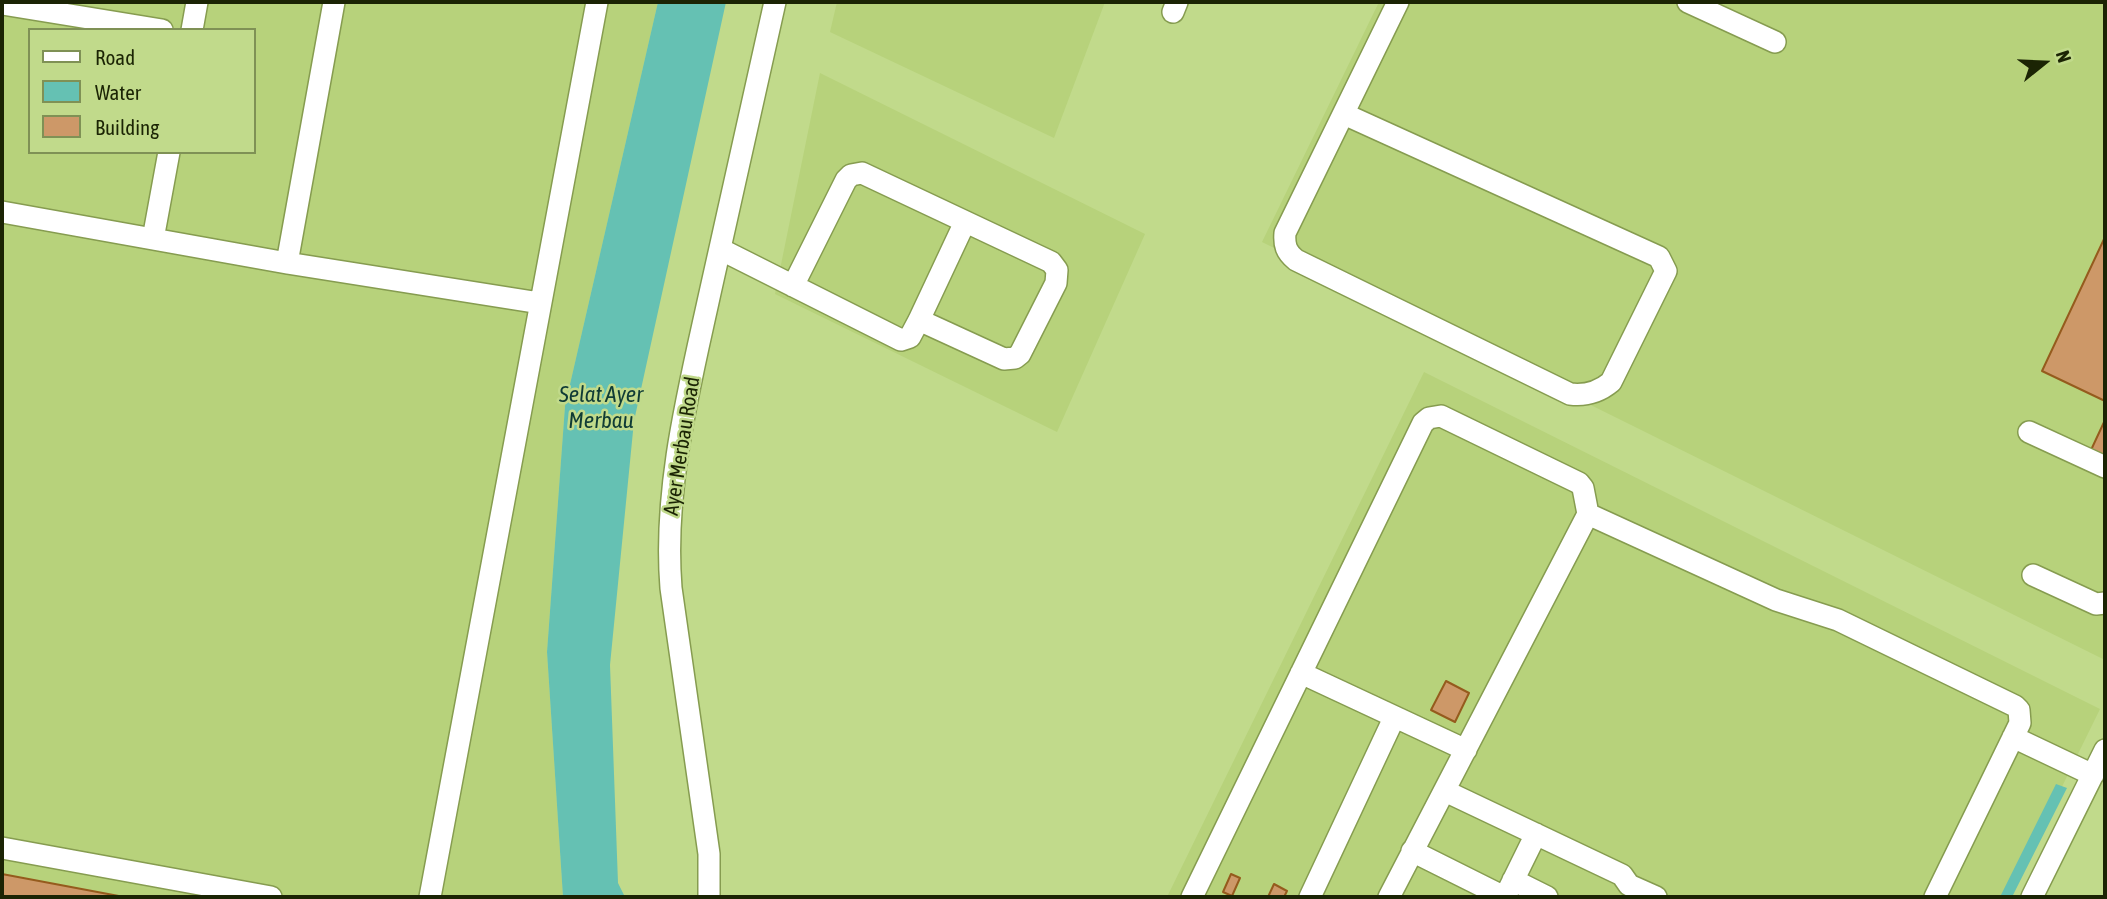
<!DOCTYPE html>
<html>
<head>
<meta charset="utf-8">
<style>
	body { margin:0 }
	#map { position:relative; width:2107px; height:899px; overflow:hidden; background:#c1da8b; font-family:"Asap Condensed",sans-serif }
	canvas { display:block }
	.frame { position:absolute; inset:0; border:4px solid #1b2404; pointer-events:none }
	.legend { position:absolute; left:28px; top:28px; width:228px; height:126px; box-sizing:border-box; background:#c1da8b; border:2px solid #7f9155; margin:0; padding:9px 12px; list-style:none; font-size:21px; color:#1b2404 }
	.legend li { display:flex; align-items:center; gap:14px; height:35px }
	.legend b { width:35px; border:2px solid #7f9155 }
	.north { position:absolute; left:2009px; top:28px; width:70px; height:70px; -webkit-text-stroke:5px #c1da8b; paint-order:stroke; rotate:72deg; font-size:19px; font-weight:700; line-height:28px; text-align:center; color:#1b2404 }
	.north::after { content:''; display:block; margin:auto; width:24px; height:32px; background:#1b2404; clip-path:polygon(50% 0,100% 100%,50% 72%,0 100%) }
</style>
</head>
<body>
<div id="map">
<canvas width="2107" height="899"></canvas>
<div class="frame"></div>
<ul class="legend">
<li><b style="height:9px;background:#fff"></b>Road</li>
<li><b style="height:19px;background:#65c1b3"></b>Water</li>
<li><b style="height:19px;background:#cd9868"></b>Building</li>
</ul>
<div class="north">N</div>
</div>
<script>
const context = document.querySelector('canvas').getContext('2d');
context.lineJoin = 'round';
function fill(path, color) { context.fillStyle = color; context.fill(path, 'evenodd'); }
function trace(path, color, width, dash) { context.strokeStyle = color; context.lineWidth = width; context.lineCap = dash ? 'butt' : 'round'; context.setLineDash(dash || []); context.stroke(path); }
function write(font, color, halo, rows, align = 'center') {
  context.font = font + ' "Asap Condensed",sans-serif'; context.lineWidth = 5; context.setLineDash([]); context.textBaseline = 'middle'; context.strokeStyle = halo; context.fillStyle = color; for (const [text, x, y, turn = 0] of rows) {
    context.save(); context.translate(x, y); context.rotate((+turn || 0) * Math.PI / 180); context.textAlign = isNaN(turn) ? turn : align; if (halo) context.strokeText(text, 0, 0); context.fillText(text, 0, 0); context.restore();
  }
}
const built = new Path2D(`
	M2,2H658L565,406L547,652L563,897H2ZM30,30H254V152H30Z
	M837,2H1105L1054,138L830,32Z
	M1379,2H2105V660L1262,242Z
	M820,73L1145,234L1057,432L775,294Z
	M1424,372L2100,709L2008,897H1167Z`);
const water = new Path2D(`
	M658,2H726L634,421L610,665L618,883L625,897H563L547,652L565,406Z
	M2056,784L2067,788L2012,897H2000Z`);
const building = new Path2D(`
	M2105,237V401L2042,371Z
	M2105,420V457L2091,450Z
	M1446,681L1469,693L1455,722L1431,710Z
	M2,874L124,897H2Z
	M1231,874L1240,878L1232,896L1223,892Z
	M1274,884L1287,891L1284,897H1268Z`);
const minor = new Path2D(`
	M1688,2L1775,42
	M2,4L162,30
	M1173,12L1177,2
	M192,30L197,2
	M1344,114L1659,257L1666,271L1611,382C1599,392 1586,396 1570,394L1296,260C1286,252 1284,245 1285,233L1398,2
	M2,212L287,263L540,303
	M153,239L169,152
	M720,249L901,340L910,337L919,320L965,222
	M287,263L334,2
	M793,286L846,180L851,175L862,173L1051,262L1057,270L1056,283L1020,354L1015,358L1004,359L919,320
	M2029,432L2105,467
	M1588,514L1776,600L1838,620L2015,706L2019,710L2020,723L1935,897
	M2033,575L2096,604L2105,603
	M1301,673L1466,750
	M2013,737L2093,775
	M1445,791L1622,875L1629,885L1656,897
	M2,848L271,897
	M1412,851L1504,897
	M1513,880L1547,897
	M430,897L597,2
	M709,897V854L671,588C663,489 689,389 710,293C732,196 754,99 775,2
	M1192,897L1423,423L1429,418L1441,416L1579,483L1583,488L1588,514L1389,897
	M1310,897L1394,718
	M1505,897L1536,834
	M2032,897L2105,750`);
const streetNames = [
	["Ayer Merbau Road",682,446,-81]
];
const waterNames = [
	["Selat Ayer",601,395],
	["Merbau",601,421]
];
fill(built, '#b7d27b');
fill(water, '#65c1b3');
fill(building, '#cd9868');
trace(building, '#955b1d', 2);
trace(minor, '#869c50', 24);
trace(minor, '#fff', 21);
write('21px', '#1b2404', '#c1da8b', streetNames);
write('italic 23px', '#0f3b35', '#c1da8b', waterNames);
</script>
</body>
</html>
